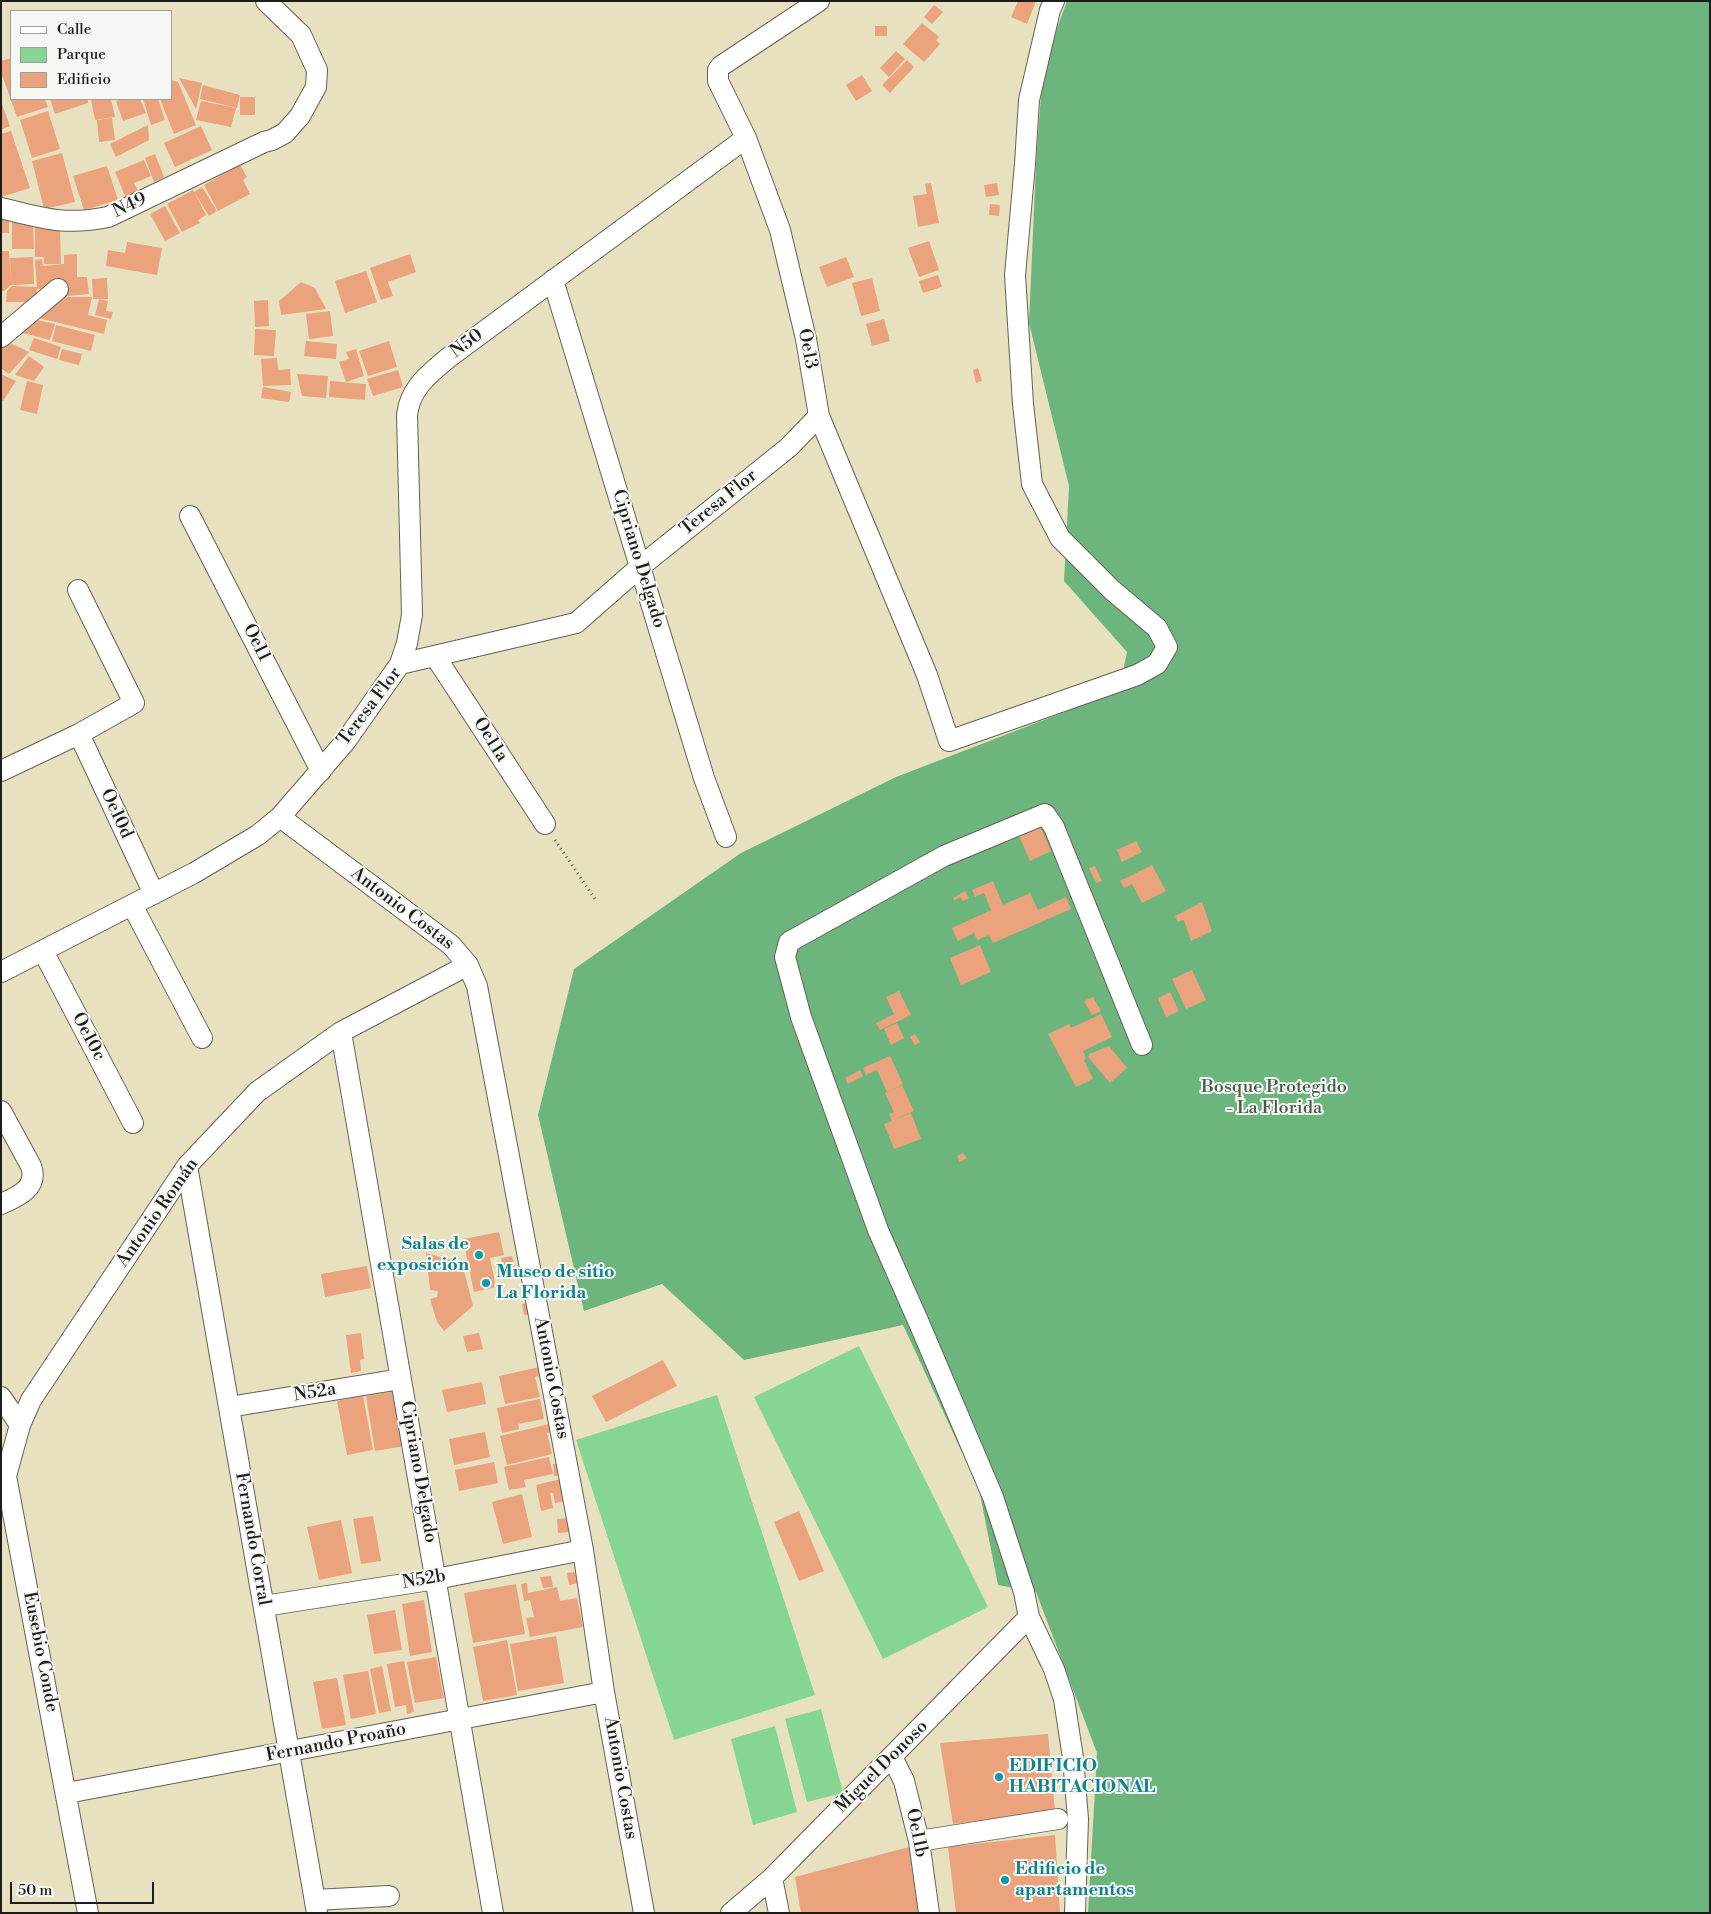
<!DOCTYPE html>
<html>
<head>
<meta charset="utf-8">
<style>
	body { margin:0 }
	#map { position:relative; width:1711px; height:1914px; overflow:hidden; background:#e8e1bf; font-family:"Libre Bodoni",serif }
	canvas { display:block }
	.frame { position:absolute; inset:0; border:2px solid #1c1c1c; pointer-events:none }
	.legend { position:absolute; left:10px; top:10px; width:162px; height:90px; box-sizing:border-box; background:#f6f6f2; border:1px solid #9f9f9c; margin:0; padding:6px 9px; list-style:none; font-size:15px; color:#1c1c1c }
	.legend li { display:flex; align-items:center; gap:10px; height:25px }
	.legend b { width:25px; border:1px solid #9f9f9c }
	.scale { position:absolute; left:10px; top:1882px; width:144px; height:22px; box-sizing:border-box; border:2px solid #1c1c1c; border-top:0; padding-left:6px; font-size:15px; line-height:18px; white-space:nowrap; color:#1c1c1c; -webkit-text-stroke:4px #f6f6f2; paint-order:stroke }
</style>
</head>
<body>
<div id="map">
<canvas width="1711" height="1914"></canvas>
<div class="frame"></div>
<ul class="legend">
<li><b style="height:6px;background:#fff"></b>Calle</li>
<li><b style="height:14px;background:#85d595"></b>Parque</li>
<li><b style="height:14px;background:#eaa37d"></b>Edificio</li>
</ul>
<div class="scale">50 m</div>
</div>
<script>
const context = document.querySelector('canvas').getContext('2d');
context.lineJoin = 'round';
function fill(path, color) { context.fillStyle = color; context.fill(path, 'evenodd'); }
function trace(path, color, width, dash) { context.strokeStyle = color; context.lineWidth = width; context.lineCap = dash ? 'butt' : 'round'; context.setLineDash(dash || []); context.stroke(path); }
function write(font, color, halo, rows, align = 'center') {
  context.font = font + ' "Libre Bodoni",serif'; context.lineWidth = 4; context.setLineDash([]); context.textBaseline = 'middle'; context.strokeStyle = halo; context.fillStyle = color; for (const [text, x, y, turn = 0] of rows) {
    context.save(); context.translate(x, y); context.rotate((+turn || 0) * Math.PI / 180); context.textAlign = isNaN(turn) ? turn : align; if (halo) context.strokeText(text, 0, 0); context.fillText(text, 0, 0); context.restore();
  }
}
const green = new Path2D(`
	M859,1346L988,1607L883,1659L754,1397Z
	M717,1395L815,1695L674,1740L576,1440Z
	M821,1709L843,1793L807,1802L785,1719Z
	M775,1726L797,1812L753,1825L731,1739Z`);
const forest = new Path2D(`
	M1067,1H1710V1913H1088L1097,1753L1036,1592L998,1585L979,1489L903,1325L744,1360L662,1284L584,1311L538,1115L574,969L741,853L896,777L1119,691L1127,652L1064,581L1069,486L1029,323L1036,164L1041,95L1045,61Z`);
const building = new Path2D(`
	M1018,1H1036L1027,24L1011,17Z
	M934,5L943,12L932,24L924,17Z
	M922,23L939,37L936,40L940,44L924,62L903,44Z
	M875,26H887V36H875Z
	M896,51L905,59L889,77L880,68Z
	M11,58V99H45L48,107L17,117L1,72V61Z
	M907,60L914,67L890,93L882,85Z
	M862,75L872,91L856,101L846,85Z
	M179,78L202,83L196,109Z
	M171,80L178,82L196,125L174,134L160,99H171Z
	M203,85L240,95L237,108L200,99Z
	M240,97H255V115H240Z
	M50,99H88V103L55,114Z
	M91,99H111L115,117L95,120Z
	M123,99H140L146,113L123,121L116,101Z
	M143,99H158L165,120L151,125Z
	M1,101L10,126L1,130Z
	M201,101L236,108L231,127L196,120Z
	M48,111L60,149L32,158L20,120Z
	M112,118L115,140L99,142L97,120Z
	M148,125L149,140L116,157L110,144Z
	M201,126L212,150L175,167L164,143Z
	M11,131L30,188L1,197V134Z
	M62,153L75,202L44,209L32,161Z
	M155,154L164,177L154,182L145,158Z
	M144,160L151,176L134,183L139,193L126,198L115,172Z
	M240,165L247,177L243,180L250,194L218,211L204,185Z
	M107,166L118,200L84,210L73,176Z
	M931,183L939,223L918,227L913,196L927,194L925,184Z
	M997,183L999,195L986,197L984,185Z
	M202,187L217,211L209,216L194,192Z
	M193,190L206,215L198,220L200,223L182,232L167,204Z
	M990,204L1000,205L999,216L989,215Z
	M165,206L180,233L165,241L150,214Z
	M1,214H9V233H1Z
	M12,220H33L34,249H12Z
	M35,223L60,231L61,264H44V257H35Z
	M929,241L939,270L919,277L908,248Z
	M127,242L162,248L157,275L106,266L108,250L125,253Z
	M1,251H9L11,280L10,258L33,257L34,284L11,285L4,291H1Z
	M77,254V277H87L89,294L67,296L66,287L37,289L36,302H6L7,291L12,286L37,287L35,260L42,259L43,266L64,264V255Z
	M410,254L416,272L388,282L393,296L381,300L370,268Z
	M846,257L854,277L827,287L819,267Z
	M366,271L377,302L345,313L335,281Z
	M938,275L942,287L923,293L919,281Z
	M107,278L108,299H93L92,279Z
	M872,278L880,311L861,316L852,283Z
	M301,282L315,288L326,309L281,315L279,301Z
	M61,292L67,297H92L88,315L107,320L104,334L35,317Z
	M99,299L108,301L106,311L113,312L111,319L95,315Z
	M268,300L269,326L255,327L254,301Z
	M330,311L333,336L309,339L306,314Z
	M33,319L55,324L50,340L19,332Z
	M884,319L890,341L872,346L866,324Z
	M56,325L95,335L91,351L52,341Z
	M255,329L276,330L274,356L254,355Z
	M34,338L61,347L57,359L29,350Z
	M6,341L29,352L9,374L1,368V347Z
	M306,341L337,344L336,359L304,356Z
	M389,341L397,367L368,376L359,351Z
	M62,349L82,354L79,365L59,360Z
	M356,349L364,376L346,382L339,362L349,359L346,352Z
	M29,356L44,367L34,381L15,375Z
	M277,358L278,370L290,369L291,385L263,386L261,359Z
	M978,368L982,381L976,383L973,370Z
	M398,370L403,387L373,396L367,379Z
	M1,374L16,381L3,401L1,400Z
	M297,374L328,376L326,398L302,396Z
	M27,381L43,385L37,414L20,410Z
	M330,381L366,384L365,400L329,397Z
	M263,387L291,392L289,402L261,398Z
	M1038,822L1051,851L1030,861L1017,831Z
	M1136,841L1142,852L1122,862L1117,850Z
	M1152,865L1166,891L1142,903L1132,884L1124,888L1120,881Z
	M1095,866L1102,881L1096,883L1089,868Z
	M993,881L1003,905L1030,893L1038,910L1066,897L1071,909L993,943L989,935L977,940L974,933L958,941L952,928L991,910L984,893L975,897L972,890Z
	M965,891L969,898L963,901L960,897L954,901L953,898Z
	M1202,902L1212,931L1191,941L1184,920L1178,922L1175,916Z
	M980,945L991,972L961,985L950,958Z
	M1192,970L1206,1000L1186,1009L1172,979Z
	M899,991L911,1015L880,1030L876,1023L894,1014L886,997Z
	M1170,992L1179,1011L1166,1017L1158,998Z
	M1093,997L1101,1011L1092,1015L1084,1001Z
	M1101,1014L1112,1037L1083,1051L1086,1059L1084,1060L1093,1079L1076,1087L1048,1034L1069,1024L1071,1028Z
	M897,1023L904,1038L891,1045L884,1029Z
	M915,1034L920,1042L915,1045L910,1037Z
	M1109,1046L1127,1068L1110,1083L1088,1057L1089,1054Z
	M890,1056L903,1084L887,1092L877,1070L866,1075L863,1068Z
	M860,1070L863,1076L848,1084L845,1078Z
	M902,1085L914,1111L895,1119L911,1113L921,1139L894,1149L884,1124L892,1121L889,1114L894,1112L885,1093Z
	M963,1153L967,1158L960,1162L957,1156Z
	M499,1232L504,1255L490,1258L496,1287L474,1292L463,1239Z
	M426,1253L462,1263L473,1306L444,1331L437,1322L430,1299L437,1297L438,1291L430,1290Z
	M512,1256L515,1267L503,1270L501,1258Z
	M367,1266L371,1288L325,1297L321,1274Z
	M532,1302L534,1314L524,1315L522,1304Z
	M361,1333L364,1359L360,1360L361,1371L351,1373L346,1335Z
	M479,1333L483,1349L467,1352L463,1336Z
	M663,1360L677,1386L606,1422L592,1396Z
	M544,1366L546,1375L535,1377L540,1397L505,1404L499,1376Z
	M482,1382L486,1404L447,1412L442,1390Z
	M397,1391L405,1446L375,1451L366,1396Z
	M363,1396L373,1450L347,1455L337,1401Z
	M540,1399L544,1419L518,1424L519,1429L502,1433L497,1408Z
	M549,1424L551,1432L547,1433L552,1454L507,1465L500,1436Z
	M485,1432L490,1457L454,1465L449,1439Z
	M549,1457L553,1474L524,1480L526,1487L509,1490L504,1467Z
	M494,1462L498,1483L459,1491L455,1470Z
	M559,1463L561,1475L554,1476L553,1464Z
	M561,1479L565,1501L555,1503L553,1493H550L553,1508L541,1511L536,1485Z
	M522,1494L532,1537L503,1544L492,1502Z
	M799,1511L824,1571L799,1581L774,1522Z
	M373,1516L381,1561L361,1564L353,1519Z
	M568,1518L569,1532L558,1533L557,1519Z
	M341,1520L352,1573L319,1580L307,1527Z
	M576,1572L578,1583L569,1585L567,1573Z
	M551,1576L553,1587L543,1588L540,1577Z
	M527,1583L528,1593L557,1587L560,1601L577,1598L583,1627L530,1637L526,1618L534,1617L530,1600L524,1601L521,1584Z
	M516,1584L525,1634L473,1643L464,1593Z
	M424,1600L432,1652L410,1656L402,1604Z
	M395,1610L402,1650L374,1654L367,1615Z
	M556,1636L564,1683L518,1691L510,1644Z
	M507,1640L517,1695L483,1701L473,1647Z
	M436,1657L444,1698L415,1703L407,1662Z
	M404,1661L414,1712L407,1714L406,1705L395,1707L387,1664Z
	M382,1666L391,1711L379,1713L370,1669Z
	M368,1671L376,1714L351,1719L343,1675Z
	M337,1678L346,1725L322,1729L313,1682Z
	M1048,1734L1055,1811L953,1824L940,1743Z
	M1055,1835L1060,1913H956L948,1847Z
	M909,1847L918,1913H801L795,1877Z`);
const path = new Path2D(`
	M555,840L597,902`);
const minor = new Path2D(`
	M819,1L721,66L718,70V81L746,138L780,230L806,339L819,416L927,675L949,741L1137,675L1157,664L1167,647L1157,628L1112,590L1060,538L1032,484L1023,404L1015,275L1025,164L1029,100L1050,10L1054,1
	M1,208C42,218 65,226 108,217L264,142L272,140L285,133L300,116L316,87L317,70L301,35L266,1
	M553,280L704,778L726,837
	M1,337L58,289
	M190,516L321,771
	M435,656L545,824
	M400,664L576,623L641,566L789,447L819,416
	M79,734L154,894
	M1,771L79,734L134,703L78,590
	M280,817L451,945L468,965L477,986L583,1550L604,1692L644,1913
	M132,905L202,1038
	M43,951L133,1123
	M1,972L194,873L258,835L280,817L345,742L400,664L407,643L412,615L407,415C410,388 429,374 448,358L746,138
	M341,1032L493,1913
	M1,1111L31,1166C39,1188 17,1197 1,1204
	M187,1166L317,1913
	M1,1397L20,1425
	M229,1407L401,1379
	M264,1606L436,1579L583,1550
	M892,1757L904,1781L919,1841L929,1913
	M67,1793L604,1692
	M919,1841L1058,1819
	M772,1878L779,1913
	M315,1900L389,1896
	M88,1913L6,1476L20,1425L31,1400L187,1166L257,1092L341,1032L468,965
	M731,1913L772,1878L1029,1617
	M1075,1913L1078,1819L1073,1758L1064,1699L1054,1669L1029,1617L1024,1592L993,1497L919,1323L878,1230L801,1017L785,957L789,942L944,856L1045,814L1054,827L1142,1045`);
const markers = [
	[479,1255,5,"#0f9aa8"],
	[486,1283,5,"#0f9aa8"],
	[999,1777,5,"#0f9aa8"],
	[1005,1880,5,"#0f9aa8"]
];
const streetNames = [
	["N49",130,206,-25],
	["N50",467,344,-37],
	["Oe13",807,349,79],
	["Teresa Flor",719,503,-39],
	["Cipriano Delgado",638,559,73],
	["Oe11",256,643,63],
	["Teresa Flor",370,707,-53],
	["Oe11a",490,740,57],
	["Oe10d",116,814,65],
	["Antonio Costas",402,909,37],
	["Oe10c",88,1037,62],
	["Antonio Román",158,1213,-55],
	["Antonio Costas",551,1378,79],
	["N52a",315,1393,-9],
	["Cipriano Delgado",418,1472,80],
	["Fernando Corral",252,1539,80],
	["N52b",424,1580,-10],
	["Eusebio Conde",40,1652,79],
	["Fernando Proaño",336,1743,-11],
	["Miguel Donoso",882,1767,-45],
	["Antonio Costas",620,1778,80],
	["Oe11b",916,1833,78]
];
const parkNames = [
	["Bosque Protegido",1274,1088],
	["- La Florida",1274,1109]
];
const cultureNames = [
	["Salas de",469,1245,"right"],
	["exposición",469,1266,"right"],
	["Museo de sitio",496,1273],
	["La Florida",496,1294],
	["EDIFICIO",1009,1767],
	["HABITACIONAL",1009,1788],
	["Edificio de",1015,1870],
	["apartamentos",1015,1891]
];
fill(green, '#85d595');
fill(forest, '#6cb67e');
fill(building, '#eaa37d');
trace(minor, '#636155', 22);
trace(path, '#636155', 3, [1, 4]);
trace(minor, '#fff', 20);
for (const [x, y, r, color] of markers) { const dot = new Path2D(); dot.arc(x, y, r, 0, 2 * Math.PI); context.fillStyle = color; context.fill(dot); trace(dot, '#f6f6f2', 2); }
write('18px', '#1c1c1c', '#f6f6f2', streetNames);
write('18px', '#415d46', '#f6f6f2', parkNames);
write('bold 18px', '#0d838f', '#f6f6f2', cultureNames, 'left');
</script>
</body>
</html>
